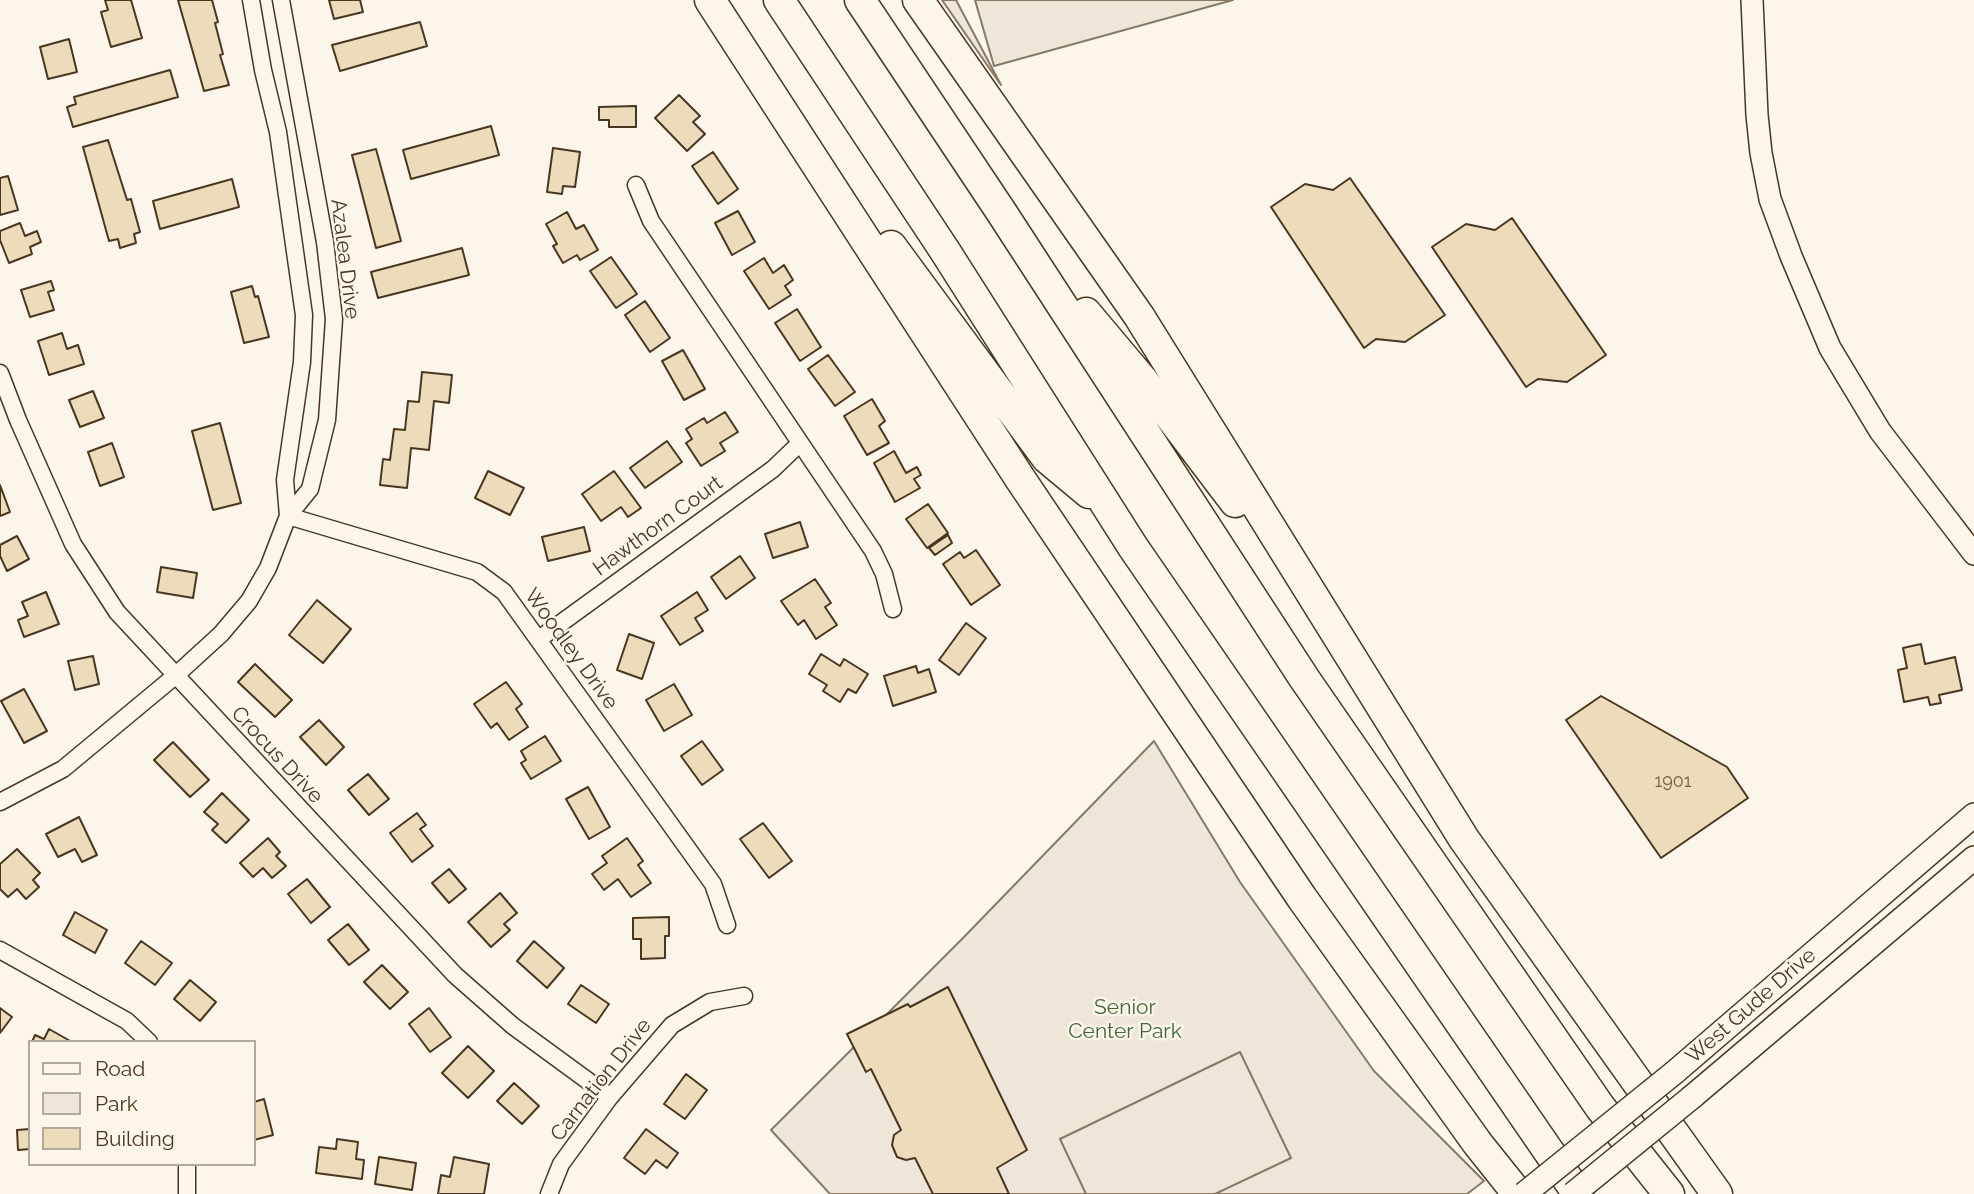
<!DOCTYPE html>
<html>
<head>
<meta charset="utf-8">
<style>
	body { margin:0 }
	#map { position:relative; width:1974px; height:1194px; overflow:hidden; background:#fbf6e9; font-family:Raleway,sans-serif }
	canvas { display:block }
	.legend { position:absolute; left:28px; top:1040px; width:228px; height:126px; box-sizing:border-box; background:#fbf6e9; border:2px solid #b4a999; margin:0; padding:9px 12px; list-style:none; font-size:21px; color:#4a3520 }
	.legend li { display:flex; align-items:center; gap:14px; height:35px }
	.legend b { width:35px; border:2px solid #b4a999 }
</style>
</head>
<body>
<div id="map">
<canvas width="1974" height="1194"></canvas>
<ul class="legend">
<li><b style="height:9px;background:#fbf6e9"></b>Road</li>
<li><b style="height:19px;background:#ede6d9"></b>Park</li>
<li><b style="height:19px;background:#ecdcbc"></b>Building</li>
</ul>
</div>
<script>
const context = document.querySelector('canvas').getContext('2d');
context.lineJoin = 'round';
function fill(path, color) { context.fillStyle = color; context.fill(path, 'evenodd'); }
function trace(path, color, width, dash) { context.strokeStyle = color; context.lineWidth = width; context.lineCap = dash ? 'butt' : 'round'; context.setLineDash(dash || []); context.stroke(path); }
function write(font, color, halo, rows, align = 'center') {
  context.font = font + ' Raleway,sans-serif'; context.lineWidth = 5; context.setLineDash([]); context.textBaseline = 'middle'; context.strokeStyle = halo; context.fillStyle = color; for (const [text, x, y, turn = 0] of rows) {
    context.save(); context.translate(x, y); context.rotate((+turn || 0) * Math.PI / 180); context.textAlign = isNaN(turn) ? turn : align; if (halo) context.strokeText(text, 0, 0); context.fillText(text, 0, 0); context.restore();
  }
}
const green = new Path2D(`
	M942,0H956L1001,85Z
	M1154,741L1240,882L1374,1071L1484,1181L1467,1194H830L771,1130L963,938Z`);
const parking = new Path2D(`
	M975,0H1233L994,66Z
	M1240,1052L1291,1158L1215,1194H1086L1060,1139Z`);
const building = new Path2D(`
	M105,0H131L142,38L111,47L101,12L108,10Z
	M178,0H212L218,22L215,23L223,54L220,55L229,85L204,91Z
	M329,0H360L363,12L334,19Z
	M420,22L427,46L340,71L332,45Z
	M69,39L77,72L48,79L40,47Z
	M170,70L178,97L73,127L67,107L76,104L74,97Z
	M679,95L700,116L693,122L705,134L687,151L655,118Z
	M636,106V127H609V120H599V107Z
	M491,126L499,155L411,179L403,150Z
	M108,140L127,200L131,199L140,232L134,234L136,243L120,248L118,239L109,241L83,147Z
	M553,148L580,152L575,187L563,186L562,194L547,192Z
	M376,149L401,241L376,248L352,155Z
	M713,152L738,189L718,204L692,166Z
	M8,176L18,210L0,215V178Z
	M1350,178L1445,315L1405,342L1376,339L1364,348L1271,207L1305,184L1333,190Z
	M232,179L239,207L160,229L153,201Z
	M738,211L755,242L732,255L715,223Z
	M567,212L576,229L584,225L598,250L580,260L577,255L563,263L553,246L557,244L546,224Z
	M1512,218L1606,355L1567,382L1538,379L1526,387L1432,247L1466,224L1495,230Z
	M20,223L25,236L37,231L41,242L30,247L32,254L9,263L0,240V231Z
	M462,248L469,275L378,298L371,272Z
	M611,257L637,294L616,308L590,271Z
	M764,258L773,273L784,265L793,280L785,286L791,295L769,309L744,271Z
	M51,281L54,290L48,292L54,310L30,317L21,290Z
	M252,286L255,297L258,296L269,337L244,343L231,292Z
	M645,301L670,338L650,352L625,315Z
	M797,309L821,347L800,361L775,323Z
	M62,333L67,349L78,345L84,364L49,375L38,341Z
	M683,350L705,389L684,400L662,361Z
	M828,355L855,392L835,406L808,369Z
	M422,372L452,375L449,403L434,401L429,450L411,448L407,488L380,485L383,459L390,460L394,429L405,430L408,401L419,402Z
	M93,391L104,418L80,427L69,400Z
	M872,399L885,421L879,426L889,443L867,455L844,416Z
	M725,412L738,432L720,443L725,451L701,466L686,443L692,439L686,429L704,418L707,423Z
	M220,423L241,503L213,510L192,431Z
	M667,441L682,462L645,488L630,468Z
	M112,443L124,477L100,486L88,452Z
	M894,451L906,473L917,467L921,475L914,479L920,488L895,502L874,463Z
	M488,471L524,488L510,515L475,498Z
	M614,471L641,508L628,517L621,507L601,521L582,494Z
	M0,485L10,512L0,516Z
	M928,504L948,533L927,548L906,519Z
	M800,522L808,547L773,558L765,534Z
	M584,527L590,551L548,561L542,537Z
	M948,535L952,543L935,555L929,548Z
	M17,536L29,559L7,571L0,556V545Z
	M976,550L1000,585L971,605L943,564L960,552L964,558Z
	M740,556L755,578L726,599L711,577Z
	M161,567L197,573L193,598L157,592Z
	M815,579L831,603L825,607L837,625L816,639L804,620L798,625L781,601Z
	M46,592L59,624L24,637L18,620L28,616L22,602Z
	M697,592L708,610L695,618L703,631L680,645L661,616Z
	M317,600L351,629L323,663L289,635Z
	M966,623L986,638L959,675L939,660Z
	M629,634L654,643L642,679L617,670Z
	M1921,644L1925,664L1955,657L1962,690L1939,695L1941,703L1930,705L1928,697L1904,702L1898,670L1907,668L1903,648Z
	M821,654L840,666L844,659L868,674L856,693L848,689L840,702L823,691L827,685L809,674Z
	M93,656L99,684L75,690L68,661Z
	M255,664L292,700L275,717L238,682Z
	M916,666L918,673L929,669L936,692L893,706L884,676Z
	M506,682L522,704L516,709L528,727L509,740L497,723L491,728L474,704Z
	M674,684L692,715L664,731L646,700Z
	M24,689L47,731L24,743L1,701Z
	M1601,696L1727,767L1748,798L1661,858L1566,720Z
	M319,720L344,747L326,765L300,737Z
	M545,736L561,761L531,779L521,763L526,760L521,751Z
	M702,741L723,770L702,785L681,756Z
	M173,742L209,780L190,797L154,760Z
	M368,774L389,799L369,815L348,790Z
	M588,787L610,827L589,839L566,799Z
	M222,793L249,820L226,843L212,830L218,824L204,812Z
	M417,813L426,825L420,829L433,846L412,862L390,833Z
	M79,817L97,855L82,862L75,849L58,857L46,834Z
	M763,823L792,861L769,878L740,839Z
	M268,838L280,852L276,856L286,866L272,878L263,868L253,877L240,863Z
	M627,838L643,861L638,865L651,883L631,897L618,879L604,890L592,874L607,863L602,856Z
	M17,849L40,873L33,880L39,887L26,899L17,889L8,897L0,889V864Z
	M449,869L466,889L449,903L432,883Z
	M307,879L330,907L311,923L288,894Z
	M500,893L517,913L504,924L510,930L491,947L468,922Z
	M75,912L107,930L95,953L63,935Z
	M669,917V936H665V958L641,959V939H633V918Z
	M348,924L369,950L349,965L328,940Z
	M141,941L172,963L155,985L125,963Z
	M534,941L564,968L547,988L517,961Z
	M382,965L408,992L390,1009L364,982Z
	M190,980L216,1002L200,1021L174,999Z
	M581,985L609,1004L596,1023L568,1004Z
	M948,987L1027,1150L997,1168L1009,1194H933L915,1158L906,1160L897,1157L892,1145L894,1135L901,1130L871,1069L866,1072L847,1034L908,1004L910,1007Z
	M0,1008L12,1017L0,1033Z
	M429,1008L451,1037L430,1052L409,1024Z
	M49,1029L72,1042H32L35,1035L44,1039Z
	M468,1046L494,1071L468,1098L442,1073Z
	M686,1074L707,1090L685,1119L664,1104Z
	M514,1083L539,1106L522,1124L497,1101Z
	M264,1099L273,1135L254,1140V1102Z
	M30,1129V1149L18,1150L17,1130Z
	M646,1129L678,1153L667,1168L656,1160L645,1174L624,1158Z
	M337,1139L358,1142L356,1159L364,1160L362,1179L316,1173L319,1147L336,1149Z
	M379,1157L416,1163L412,1190L375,1184Z
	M454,1157L489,1164L484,1194H438L441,1175L450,1177Z`);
const minor = new Path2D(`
	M251,0L263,70L278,132L304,315L302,362L285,480L288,516
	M636,185L651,221L873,551L884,574L893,609
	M0,373L18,420L73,544L117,612L455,975L513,1026L610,1097
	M288,516L477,572L504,592L713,884L727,925
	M539,639L773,469L799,444
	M0,802L63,769L175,676L221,634L249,601L268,568L288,516L310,489L327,420L334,319L325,242L281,0
	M0,950L127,1021L149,1042
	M187,1194V1164
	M549,1194L561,1164L610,1097L672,1025L710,1002L744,996`);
const tertiary = new Path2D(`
	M1752,0L1757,115L1761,153L1770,199L1791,256L1830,348L1880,431L1974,554`);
const secondary = new Path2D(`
	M1675,1072L1974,815
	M1692,1097L1974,858`);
const motorway = new Path2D(`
	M710,0L1021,480L1302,898L1478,1144L1518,1194
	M779,0L945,251L1133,547L1578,1194
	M860,0L1002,213L1304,678L1600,1107L1669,1194
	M918,0L1139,316L1464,839L1717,1194
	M891,246L1047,458L1089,493
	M1086,313L1144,382L1235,502`);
const secondaryBridge = new Path2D(`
	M1524,1194L1675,1072
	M1573,1194L1692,1097`);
const numberNames = [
	["1901",1673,782]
];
const streetNames = [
	["Azalea Drive",345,259,83],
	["Hawthorn Court",658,526,-36],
	["Woodley Drive",571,649,54],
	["Crocus Drive",277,755,47],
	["West Gude Drive",1751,1006,-41],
	["Carnation Drive",601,1080,-52]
];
const parkNames = [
	["Senior",1125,1008],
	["Center Park",1125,1032]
];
fill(green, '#ede6d9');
trace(green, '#887966', 2);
fill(parking, '#ede7d9');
trace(parking, '#887966', 2);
fill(building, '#ecdcbc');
trace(building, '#4a3520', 2);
trace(minor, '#4a3520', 19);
trace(tertiary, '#4a3520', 24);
trace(secondary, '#4a3520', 26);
trace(motorway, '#4a3520', 33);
trace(minor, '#fbf6e9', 16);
trace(tertiary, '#fbf6e9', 21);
trace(secondary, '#fbf6e9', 23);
trace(motorway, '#fbf6e9', 30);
trace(secondaryBridge, '#4a3520', 26, []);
trace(secondaryBridge, '#fbf6e9', 23);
write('18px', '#725f47', null, numberNames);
write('21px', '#4a3520', '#fbf6e9', streetNames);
write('21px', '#436837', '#fbf6e9', parkNames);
</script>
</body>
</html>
